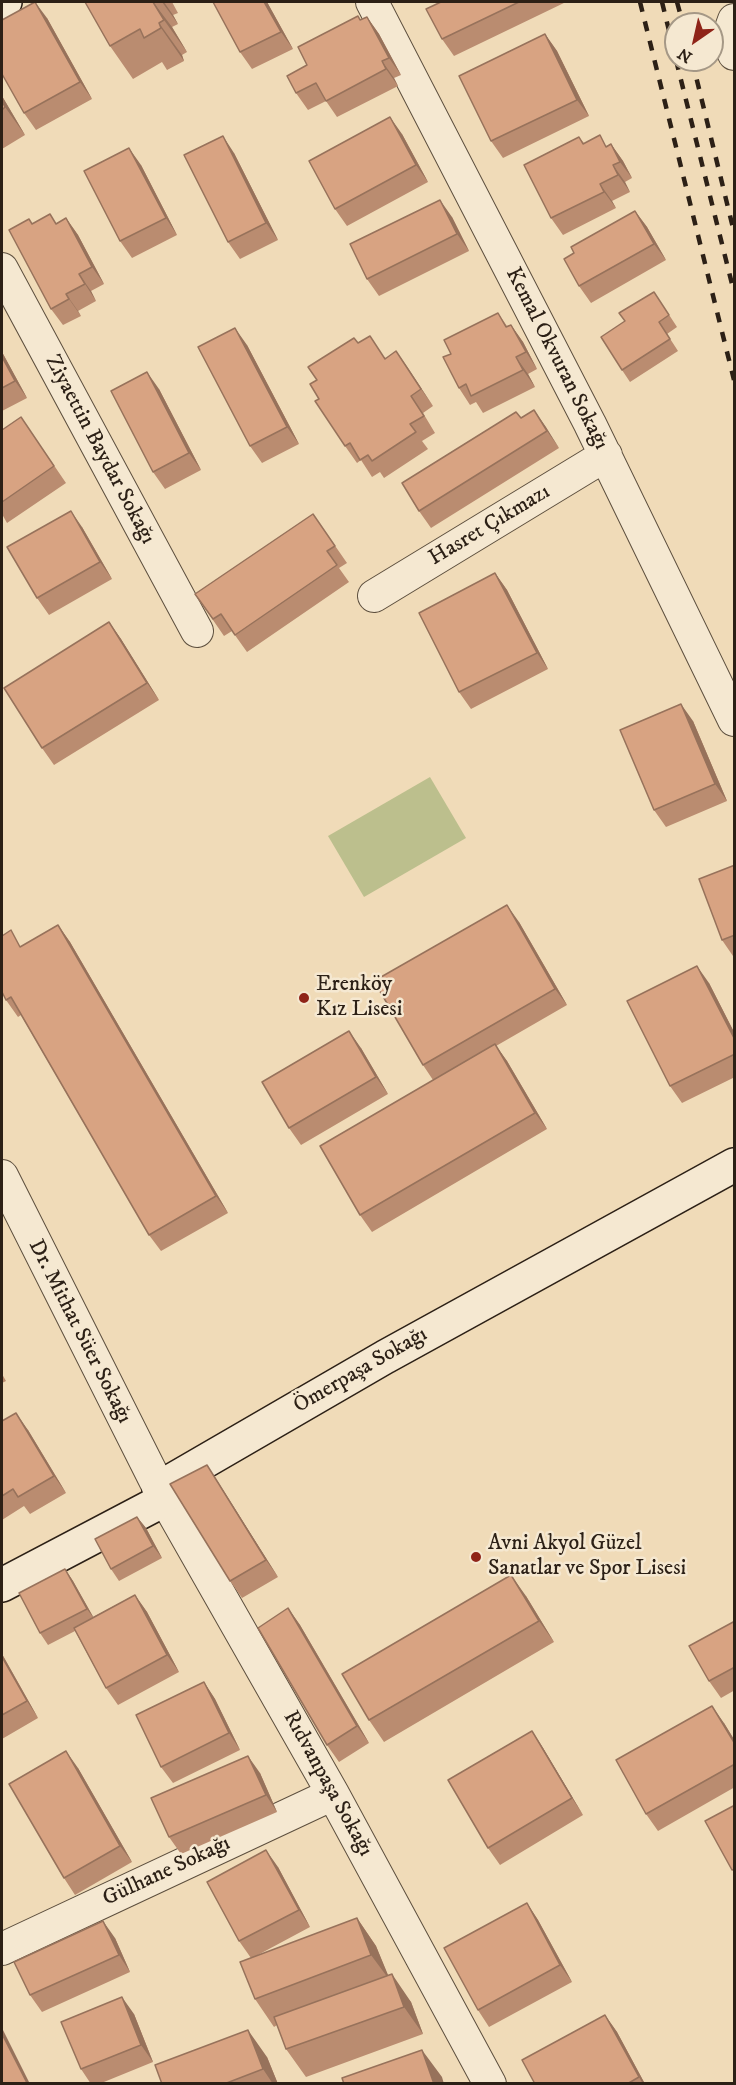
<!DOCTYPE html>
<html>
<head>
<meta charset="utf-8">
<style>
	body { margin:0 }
	#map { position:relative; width:736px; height:2085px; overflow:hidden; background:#f0dbb8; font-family:"IM FELL DW Pica",serif }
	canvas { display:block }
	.frame { position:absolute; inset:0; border:3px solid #2c2016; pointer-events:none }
	.north { position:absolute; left:664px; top:12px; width:60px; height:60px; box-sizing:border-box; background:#f5e8d1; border:2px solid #a59886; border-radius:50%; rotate:214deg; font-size:16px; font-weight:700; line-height:24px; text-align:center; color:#2c2016 }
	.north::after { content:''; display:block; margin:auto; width:21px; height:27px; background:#8f2418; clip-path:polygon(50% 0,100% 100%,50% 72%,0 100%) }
</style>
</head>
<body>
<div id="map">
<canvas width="736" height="2085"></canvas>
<div class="frame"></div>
<div class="north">N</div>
</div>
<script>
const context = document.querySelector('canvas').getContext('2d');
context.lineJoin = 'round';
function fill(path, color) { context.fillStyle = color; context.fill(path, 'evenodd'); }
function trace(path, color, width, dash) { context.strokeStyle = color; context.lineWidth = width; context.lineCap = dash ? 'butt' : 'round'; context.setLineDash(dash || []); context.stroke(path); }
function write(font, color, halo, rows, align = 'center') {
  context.font = font + ' "IM FELL DW Pica",serif'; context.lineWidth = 5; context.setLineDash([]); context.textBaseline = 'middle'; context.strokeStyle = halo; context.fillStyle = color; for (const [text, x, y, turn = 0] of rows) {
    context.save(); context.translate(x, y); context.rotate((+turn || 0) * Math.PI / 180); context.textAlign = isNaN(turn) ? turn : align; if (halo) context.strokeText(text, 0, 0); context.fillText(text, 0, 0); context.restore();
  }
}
const green = new Path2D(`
	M430,777L466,838L364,897L328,836Z`);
const street = new Path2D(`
	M372,2L590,424L734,720
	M734,20L730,31L734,54
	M2,269L197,631
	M374,596L606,455
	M2,1176L159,1488L333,1794L490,2084
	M2,1949L333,1794`);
const secondary = new Path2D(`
	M2,4L5,2
	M2,1585L160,1502L159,1488L385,1357L734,1165`);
const rail = new Path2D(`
	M640,2L734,380
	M662,2L676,59
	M677,2L683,24
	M676,60L734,292
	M692,60L734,232`);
const wall = new Path2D(`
	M85,2H172L178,13L173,15L178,24L172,27L187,52L182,55L184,61L167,70L162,62L133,79L110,46Z
	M213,2H267L293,49L252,69L240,52Z
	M441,2H566L454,56L442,39Z
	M358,16L361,20L367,17L379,34L401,75L394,78L398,86L337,117L326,101L308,110L296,93L307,65Z
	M47,18L92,99L36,130L24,113Z
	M545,34L557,51L589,116L503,158L491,141Z
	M2,96L25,135L2,149Z
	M402,134L428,182L347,226L335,209Z
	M579,137L584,143L608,146L611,144L623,161L632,178L625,182L630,192L612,201L616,208L563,235L551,218Z
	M234,153L278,240L240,259L228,242Z
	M141,165L177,235L132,258L120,241Z
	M635,211L647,227L666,260L591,303L579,286L574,253Z
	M452,217L469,251L379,296L367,279Z
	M66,218L78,235L104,284L91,291L96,301L78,311L81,316L63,325L51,309L32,224L57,223Z
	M662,304L677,327L667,334L678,351L630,382L622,370Z
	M498,313L507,326L511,325L523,342L537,369L528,374L535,387L483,413L476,402L470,405L459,388L451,354Z
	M358,343L386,358L396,351L433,406L423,413L435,433L422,441L428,449L384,478L380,472L372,477L361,460L357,463L345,446L319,399Z
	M247,345L299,444L262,463L250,446Z
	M2,352L27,398L2,411Z
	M159,389L201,470L165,489L153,472Z
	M534,410L559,448L431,528L419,511L521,418Z
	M21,417L66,483L7,523L2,514V430Z
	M313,514L347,563L339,568L349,582L247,652L232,631L224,636L195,594Z
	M82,527L112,579L49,615L37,598Z
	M495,573L507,590L548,669L471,709L459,692Z
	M109,622L121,639L159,700L54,765L42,748Z
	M693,721L727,801L666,827L654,810Z
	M735,865V956H733L722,940Z
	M519,922L567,1005L496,1046L507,1061L547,1129L372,1232L360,1215L433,1080L423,1065Z
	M58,925L70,942L228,1213L161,1251L149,1235L21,1015L18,1017L6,1000L22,946Z
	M709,983L735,1034V1077L682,1103L670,1086Z
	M361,1048L388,1094L301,1145L289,1128Z
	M2,1374L6,1381L2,1383Z
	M2,1421L28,1430L66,1493L30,1514L24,1506L2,1520Z
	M218,1482L278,1577L242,1598L230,1581Z
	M137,1517L146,1528L162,1558L119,1581L111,1569Z
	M65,1569L73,1581L93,1617L135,1595L147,1612L179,1672L118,1705L106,1688L75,1631L48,1645L40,1633Z
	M526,1596L554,1642L384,1742L369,1720Z
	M288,1608L300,1625L369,1743L339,1762L327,1745Z
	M735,1621V1690L721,1698L709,1681Z
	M2,1654L38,1718L2,1739Z
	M204,1682L215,1699L240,1750L173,1783L161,1767Z
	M724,1723L735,1741V1787L658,1831L646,1814Z
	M532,1731L543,1748L583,1815L500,1865L488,1848Z
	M78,1768L132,1862L75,1895L64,1878Z
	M260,1773L277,1812L181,1854L169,1837Z
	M278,1867L310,1927L254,1957L357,1918L376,1946L388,1976L411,2002L423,2034L306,2077L286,2049L277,2025L274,2027L255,1999L251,1958L239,1941Z
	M527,1903L538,1920L572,1982L489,2027L478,2010Z
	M115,1938L130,1972L42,2012L30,1995Z
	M134,2014L153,2062L99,2084H91L81,2069Z
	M605,2015L617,2032L645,2084H535Z
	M267,2057L278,2084H162Z`);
const shadedWall = new Path2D(`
	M35,2L47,18L92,99L80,82Z
	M153,2L172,27L187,52L164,20Z
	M162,2H164L173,15L178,24Z
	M264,2H267L293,49L281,32Z
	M367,17L379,34L401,75L389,58Z
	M159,23L182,55L184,61L161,28Z
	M545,34L557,51L589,116L577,100Z
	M382,61L394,78L398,86L386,69Z
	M2,96L25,135L5,107L2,101Z
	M390,117L402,134L428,182L416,165Z
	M223,136L234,153L278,240L266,223Z
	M611,144L623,161L632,178L620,162Z
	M129,148L141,165L177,235L166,218Z
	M613,165L625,182L630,192L618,175Z
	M600,184L612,201L616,208L604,192Z
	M440,200L452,217L469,251L457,234Z
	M635,211L647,227L666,260L654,244Z
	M66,218L78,235L104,284L92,267Z
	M79,274L91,291L96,301L85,284Z
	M66,294L78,311L81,316L69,299Z
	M511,325L523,342L537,369L526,352Z
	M235,328L247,345L299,444L287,427Z
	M396,351L408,368L433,406L421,389Z
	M2,352L27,398L15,381L2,357Z
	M516,357L528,374L535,387L523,370Z
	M147,372L159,389L201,470L189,453Z
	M534,410L546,427L559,448L547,431Z
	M71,511L82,527L112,579L100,562Z
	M495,573L507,590L548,669L537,653Z
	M109,622L121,639L159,700L147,683Z
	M681,704L693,721L727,801L715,784Z
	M507,905L519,922L567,1005L555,989Z
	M58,925L70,942L228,1213L216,1196Z
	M697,966L709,983L735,1034V1040Z
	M349,1031L361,1048L388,1094L376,1077Z
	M495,1044L507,1061L547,1129L535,1113Z
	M16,1413L28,1430L66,1493L54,1476Z
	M207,1465L218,1482L278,1577L266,1560Z
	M137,1517L146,1528L162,1558L153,1546Z
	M65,1569L73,1581L95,1620L87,1609Z
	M511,1575L526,1596L554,1642L539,1621Z
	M135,1595L147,1612L179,1672L167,1655Z
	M288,1608L300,1625L369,1743L357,1726Z
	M2,1654L38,1718L27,1701L2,1657Z
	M204,1682L215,1699L240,1750L229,1733Z
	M712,1706L724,1723L735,1741V1744Z
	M532,1731L543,1748L583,1815L572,1798Z
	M66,1751L78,1768L132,1862L120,1846Z
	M248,1756L260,1773L277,1812L266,1795Z
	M266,1850L278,1867L310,1927L299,1910Z
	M527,1903L538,1920L572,1982L560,1965Z
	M357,1918L376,1946L391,1982L371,1955Z
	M103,1921L115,1938L130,1972L119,1955Z
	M392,1974L411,2002L423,2034L404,2007Z
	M122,1997L134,2014L153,2062L141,2045Z
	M605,2015L617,2032L645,2084H643L639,2077Z
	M2,2028L30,2084L27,2083L2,2034Z
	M248,2030L267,2057L278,2084H273L263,2069Z
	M422,2050L442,2077L444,2084H434Z`);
const building = new Path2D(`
	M35,2L80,82L24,113L2,74V20Z
	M85,2H153L164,20L159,23L161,28L144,38L140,29L110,46Z
	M213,2H264L281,32L240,52Z
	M441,2H519L442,39L426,9Z
	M358,16L360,20L367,17L389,58L382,61L386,69L326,101L316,83L296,93L287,76L307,65L298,47Z
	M545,34L577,100L491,141L459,76Z
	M2,101L5,107L2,110Z
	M390,117L416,165L335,209L309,161Z
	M600,135L606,147L611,144L620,162L613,165L618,175L600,184L604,192L551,218L524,165L579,137L583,144Z
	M223,136L266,223L228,242L184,155Z
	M129,148L166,218L120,241L84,171Z
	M440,200L457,234L367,279L350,244Z
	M635,211L654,244L579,286L564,259L574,253L571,247Z
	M50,214L56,224L66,218L92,267L79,274L85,284L66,294L69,299L51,309L9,230L29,219L32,224Z
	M654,292L669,315L659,322L670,339L622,370L601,337L625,321L619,313Z
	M498,313L506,327L511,325L526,352L516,357L523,370L471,396L466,384L459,388L443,357L451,354L444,340Z
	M235,328L287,427L250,446L198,347Z
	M370,336L385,359L396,351L421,389L411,396L424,416L410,424L416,432L372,461L368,455L360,460L350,443L345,446L315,401L319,399L310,384L317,380L308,367L354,338L358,343Z
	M2,357L15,381L2,388Z
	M147,372L189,453L153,472L111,391Z
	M534,410L547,431L419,511L402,483L516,412L521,418Z
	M21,417L54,466L2,502V430Z
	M71,511L100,562L37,598L7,547Z
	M313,514L335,546L327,551L337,565L235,635L221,614L213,619L195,594Z
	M495,573L537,653L459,692L419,613Z
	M109,622L147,683L42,748L4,688Z
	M681,704L715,784L654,810L620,730Z
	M735,865V935L722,940L699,879Z
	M507,905L555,989L423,1065L374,981Z
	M58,925L216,1196L149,1235L11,997L6,1000L2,992V936L11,930L20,947Z
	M697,966L735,1040V1054L670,1086L627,1001Z
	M349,1031L376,1077L289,1128L262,1082Z
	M495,1044L535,1113L360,1215L320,1146Z
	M16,1413L54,1476L18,1497L13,1489L2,1496V1421Z
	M207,1465L266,1560L230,1581L170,1484Z
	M137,1517L153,1546L111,1569L95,1539Z
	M65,1569L87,1609L40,1633L19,1593Z
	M511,1575L539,1621L369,1720L342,1674Z
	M135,1595L167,1655L106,1688L74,1628Z
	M288,1608L357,1726L327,1745L258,1628Z
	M735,1621V1667L709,1681L689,1646Z
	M2,1657L27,1701L2,1715Z
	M204,1682L229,1733L161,1767L136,1715Z
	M712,1706L735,1744V1764L646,1814L616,1760Z
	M532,1731L572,1798L488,1848L448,1780Z
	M66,1751L120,1846L64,1878L9,1784Z
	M248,1756L266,1795L169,1837L151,1798Z
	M735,1805V1869L732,1870L705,1821Z
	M266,1850L299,1910L239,1941L207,1882Z
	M527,1903L560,1965L478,2010L444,1948Z
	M357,1918L371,1955L255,1999L240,1962Z
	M103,1921L119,1955L30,1995L14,1962Z
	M392,1974L404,2007L286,2049L274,2017Z
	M122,1997L141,2045L81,2069L61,2022Z
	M605,2015L639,2077L627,2084H535L522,2060Z
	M248,2030L263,2069L224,2084H162L155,2065Z
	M2,2034L27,2083L26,2084H2Z
	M422,2050L434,2084H344L342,2078Z`);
const markers = [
	[304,998,6,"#8f2418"],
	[476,1557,6,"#8f2418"]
];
const streetNames = [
	["Kemal Okvuran Sokağı",556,359,63],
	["Ziyaettin Baydar Sokağı",99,450,62],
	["Hasret Çıkmazı",490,526,-31],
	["Dr. Mithat Süer Sokağı",79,1332,63],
	["Ömerpaşa Sokağı",361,1371,-30],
	["Rıdvanpaşa Sokağı",327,1784,61],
	["Gülhane Sokağı",167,1872,-25]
];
const poiNames = [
	["Erenköy",316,985],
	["Kız Lisesi",316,1010],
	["Avni Akyol Güzel",488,1544],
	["Sanatlar ve Spor Lisesi",488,1569]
];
fill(green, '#bcbf8d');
trace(street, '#5d4f3e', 34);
trace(secondary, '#2c2016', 36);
trace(street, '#f5e8d1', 32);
trace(secondary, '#f5e8d1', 33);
trace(rail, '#2c2016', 4.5, [10, 10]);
fill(wall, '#ba8c70');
fill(shadedWall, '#97725b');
fill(building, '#d8a382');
trace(building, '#97725b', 1.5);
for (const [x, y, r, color] of markers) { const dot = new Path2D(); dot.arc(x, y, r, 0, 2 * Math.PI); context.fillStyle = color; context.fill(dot); trace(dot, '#f5e8d1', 2); }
write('22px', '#2c2016', '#f5e8d1', streetNames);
write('22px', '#2c2016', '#f5e8d1', poiNames, 'left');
</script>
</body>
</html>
